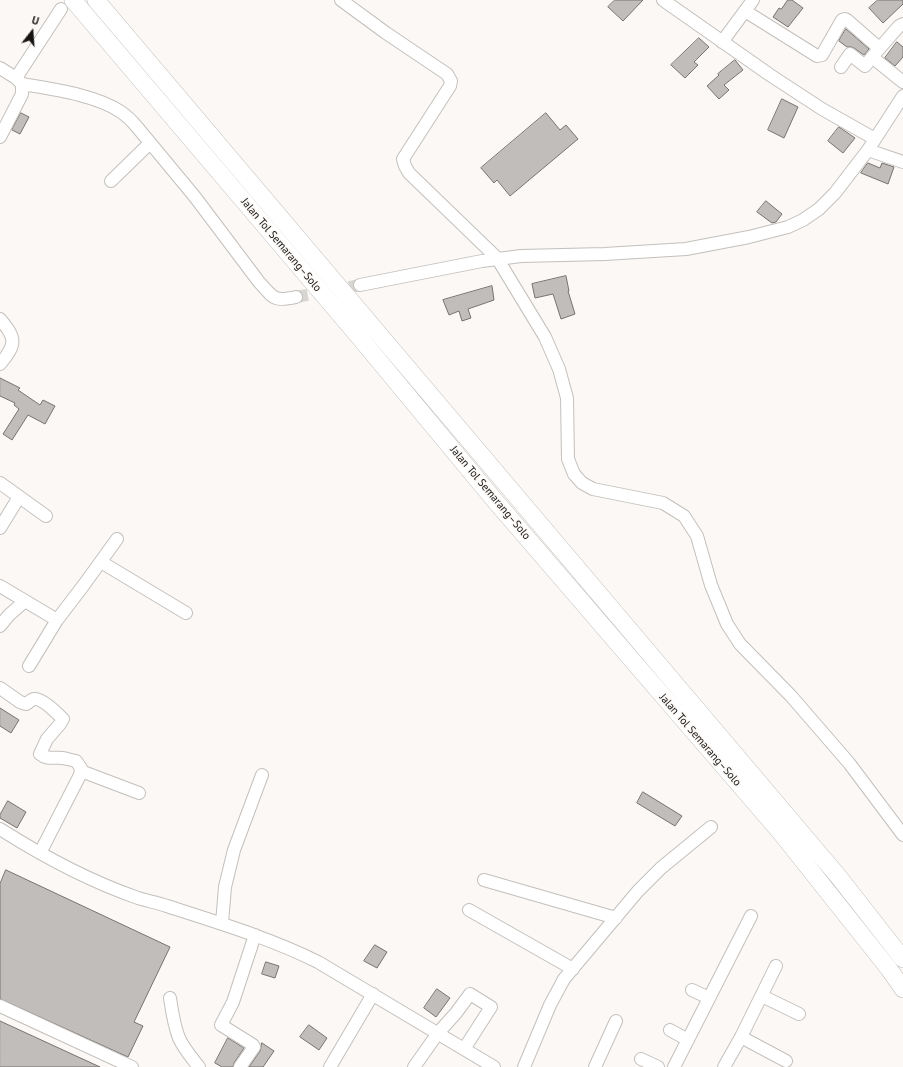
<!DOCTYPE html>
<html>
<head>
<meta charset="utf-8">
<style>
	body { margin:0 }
	#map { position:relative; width:903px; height:1067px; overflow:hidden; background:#fbf8f5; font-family:"PT Sans",sans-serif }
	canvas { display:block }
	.north { position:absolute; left:12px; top:12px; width:40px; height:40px; -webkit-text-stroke:3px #fbf8f5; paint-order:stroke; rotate:17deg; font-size:11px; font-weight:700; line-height:16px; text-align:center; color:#151413 }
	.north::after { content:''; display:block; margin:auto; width:14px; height:18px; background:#151413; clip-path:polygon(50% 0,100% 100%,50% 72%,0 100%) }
</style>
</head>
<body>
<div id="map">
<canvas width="903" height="1067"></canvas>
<div class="north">U</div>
</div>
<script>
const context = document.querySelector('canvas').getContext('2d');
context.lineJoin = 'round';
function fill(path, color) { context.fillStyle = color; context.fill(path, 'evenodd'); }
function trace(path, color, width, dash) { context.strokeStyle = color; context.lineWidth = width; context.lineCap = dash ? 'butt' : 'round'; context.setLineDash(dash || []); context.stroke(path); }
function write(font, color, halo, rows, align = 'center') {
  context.font = font + ' "PT Sans",sans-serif'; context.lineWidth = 3; context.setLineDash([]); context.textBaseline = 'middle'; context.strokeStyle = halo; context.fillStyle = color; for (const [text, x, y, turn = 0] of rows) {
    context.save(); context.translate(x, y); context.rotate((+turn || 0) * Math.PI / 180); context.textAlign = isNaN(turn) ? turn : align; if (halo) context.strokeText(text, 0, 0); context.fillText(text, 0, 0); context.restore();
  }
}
const building = new Path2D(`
	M615,0H643L623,21L608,7Z
	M788,0H792L803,8L788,27L773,17L779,8L781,9Z
	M878,0H903V4L883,23L869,8Z
	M846,29L869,49L864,55L854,48L851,47H847L839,41Z
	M699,38L709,47L694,62L698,65L685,78L671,65Z
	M897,42L903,47V57L895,66L885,58Z
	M735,60L743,70L724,85L729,90L719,99L707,86L719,75L718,74Z
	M782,99L798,107L784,138L768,130Z
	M21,113L29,117L20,134L12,130Z
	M546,113L560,130L566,125L578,139L510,196L497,180L494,183L481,168Z
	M839,127L855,138L843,153L828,141Z
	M868,163L880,168L882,163L894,167L888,184L861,173Z
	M766,201L782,214L776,222L772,223L757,212Z
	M566,276L569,291H568L575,314L561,319L553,294L535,298L532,284Z
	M492,286L494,300L468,309L471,318L462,321L459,311L449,315L443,300Z
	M0,378L20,388L18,390L40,405L43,400L55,406L45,424L28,415L12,440L3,434L19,409L14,405L15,403L0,396Z
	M0,708L19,720L11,733L0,726Z
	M643,792L682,816L675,826L637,803Z
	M8,801L26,812L17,828L0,818V815Z
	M6,870L170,947L134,1022L143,1026L128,1057L0,999V884Z
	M375,945L387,952L377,968L364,961Z
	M266,962L279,966L275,978L262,974Z
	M437,989L450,998L436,1017L424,1008Z
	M0,1021L100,1067H0Z
	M309,1025L327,1038L319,1050L300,1037Z
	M228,1038L244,1048L234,1063L233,1067H222L215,1063Z
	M262,1043L274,1051L263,1067H249L260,1051Z`);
const minorTunnel = new Path2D(`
	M296,297L360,285`);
const minor = new Path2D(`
	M341,0L386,33L447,74L451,81L450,86L403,159L405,166L409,173L497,258L545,337L559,369L567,398L568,459L574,474L582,483L593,489L663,503L684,516L697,536L711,585L727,624L740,644L791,696L849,763L903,835
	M663,0L770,75L822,109L875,139
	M745,11L817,56L822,55L842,20L845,19L847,20L879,48
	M903,24L899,26L872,57L903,82
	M722,42L753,0
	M841,67L850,54L865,66L872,57
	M0,68L16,78L22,84V94L0,137
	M16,78L61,9
	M22,84C51,89 97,95 121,112C127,116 132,121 137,127L195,197L259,282C274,298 273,302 296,297
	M868,150L903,162
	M111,181L150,143
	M360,285L482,261L521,256L605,254L686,249L749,237L788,227L803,220L819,209L835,193L868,150L903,96
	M0,319C16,338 17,344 0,364
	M0,483L46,516
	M0,528L19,497
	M101,562L186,613
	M0,586L57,620L83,586L117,539
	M0,626L9,615L25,601
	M29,666L57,620
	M0,688L20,702L26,704C29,703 31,699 34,699C42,698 57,713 63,719L60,724L47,739L40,754C47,760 54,757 63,758C67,759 72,760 76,761L81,768L80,775L40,853
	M81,771L139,793
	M0,829C44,857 89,881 138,898C148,901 158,903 167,906C219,923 270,938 318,962L494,1067
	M484,880L616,918
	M469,910L573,969
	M222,923L225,887L234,850L262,775
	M692,990L709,998
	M762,996L799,1014
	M170,998C172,1011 174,1026 179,1038C184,1049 192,1058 199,1067
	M0,1006L132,1067
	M670,1030L688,1040
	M741,1037L786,1061
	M641,1059L658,1067
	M240,1067L254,1047L253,1045L221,1025L233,1002L255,935
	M330,1067L373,994
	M414,1067L438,1033L456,1013L470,994L491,1007L464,1049
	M524,1067L550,1005L564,979L638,891L661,868L711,827
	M595,1067L616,1021
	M674,1067L751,916
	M724,1067L741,1037L776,966`);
const highway = new Path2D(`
	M73,0L360,338L496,502L781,833L889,969L903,989
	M96,0L838,876L903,959`);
const streetNames = [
	["Jalan Tol Semarang–Solo",281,245,50],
	["Jalan Tol Semarang–Solo",490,493,50],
	["Jalan Tol Semarang–Solo",700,740,49]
];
fill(building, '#c0bdba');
trace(building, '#767370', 1);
trace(minorTunnel, '#d8d6d3', 12, [12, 6]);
trace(minor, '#c3c0bd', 14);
trace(highway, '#c3c0bd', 18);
trace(minor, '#fff', 12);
trace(highway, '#fff', 17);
write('11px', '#151413', '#fbf8f5', streetNames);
</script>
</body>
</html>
